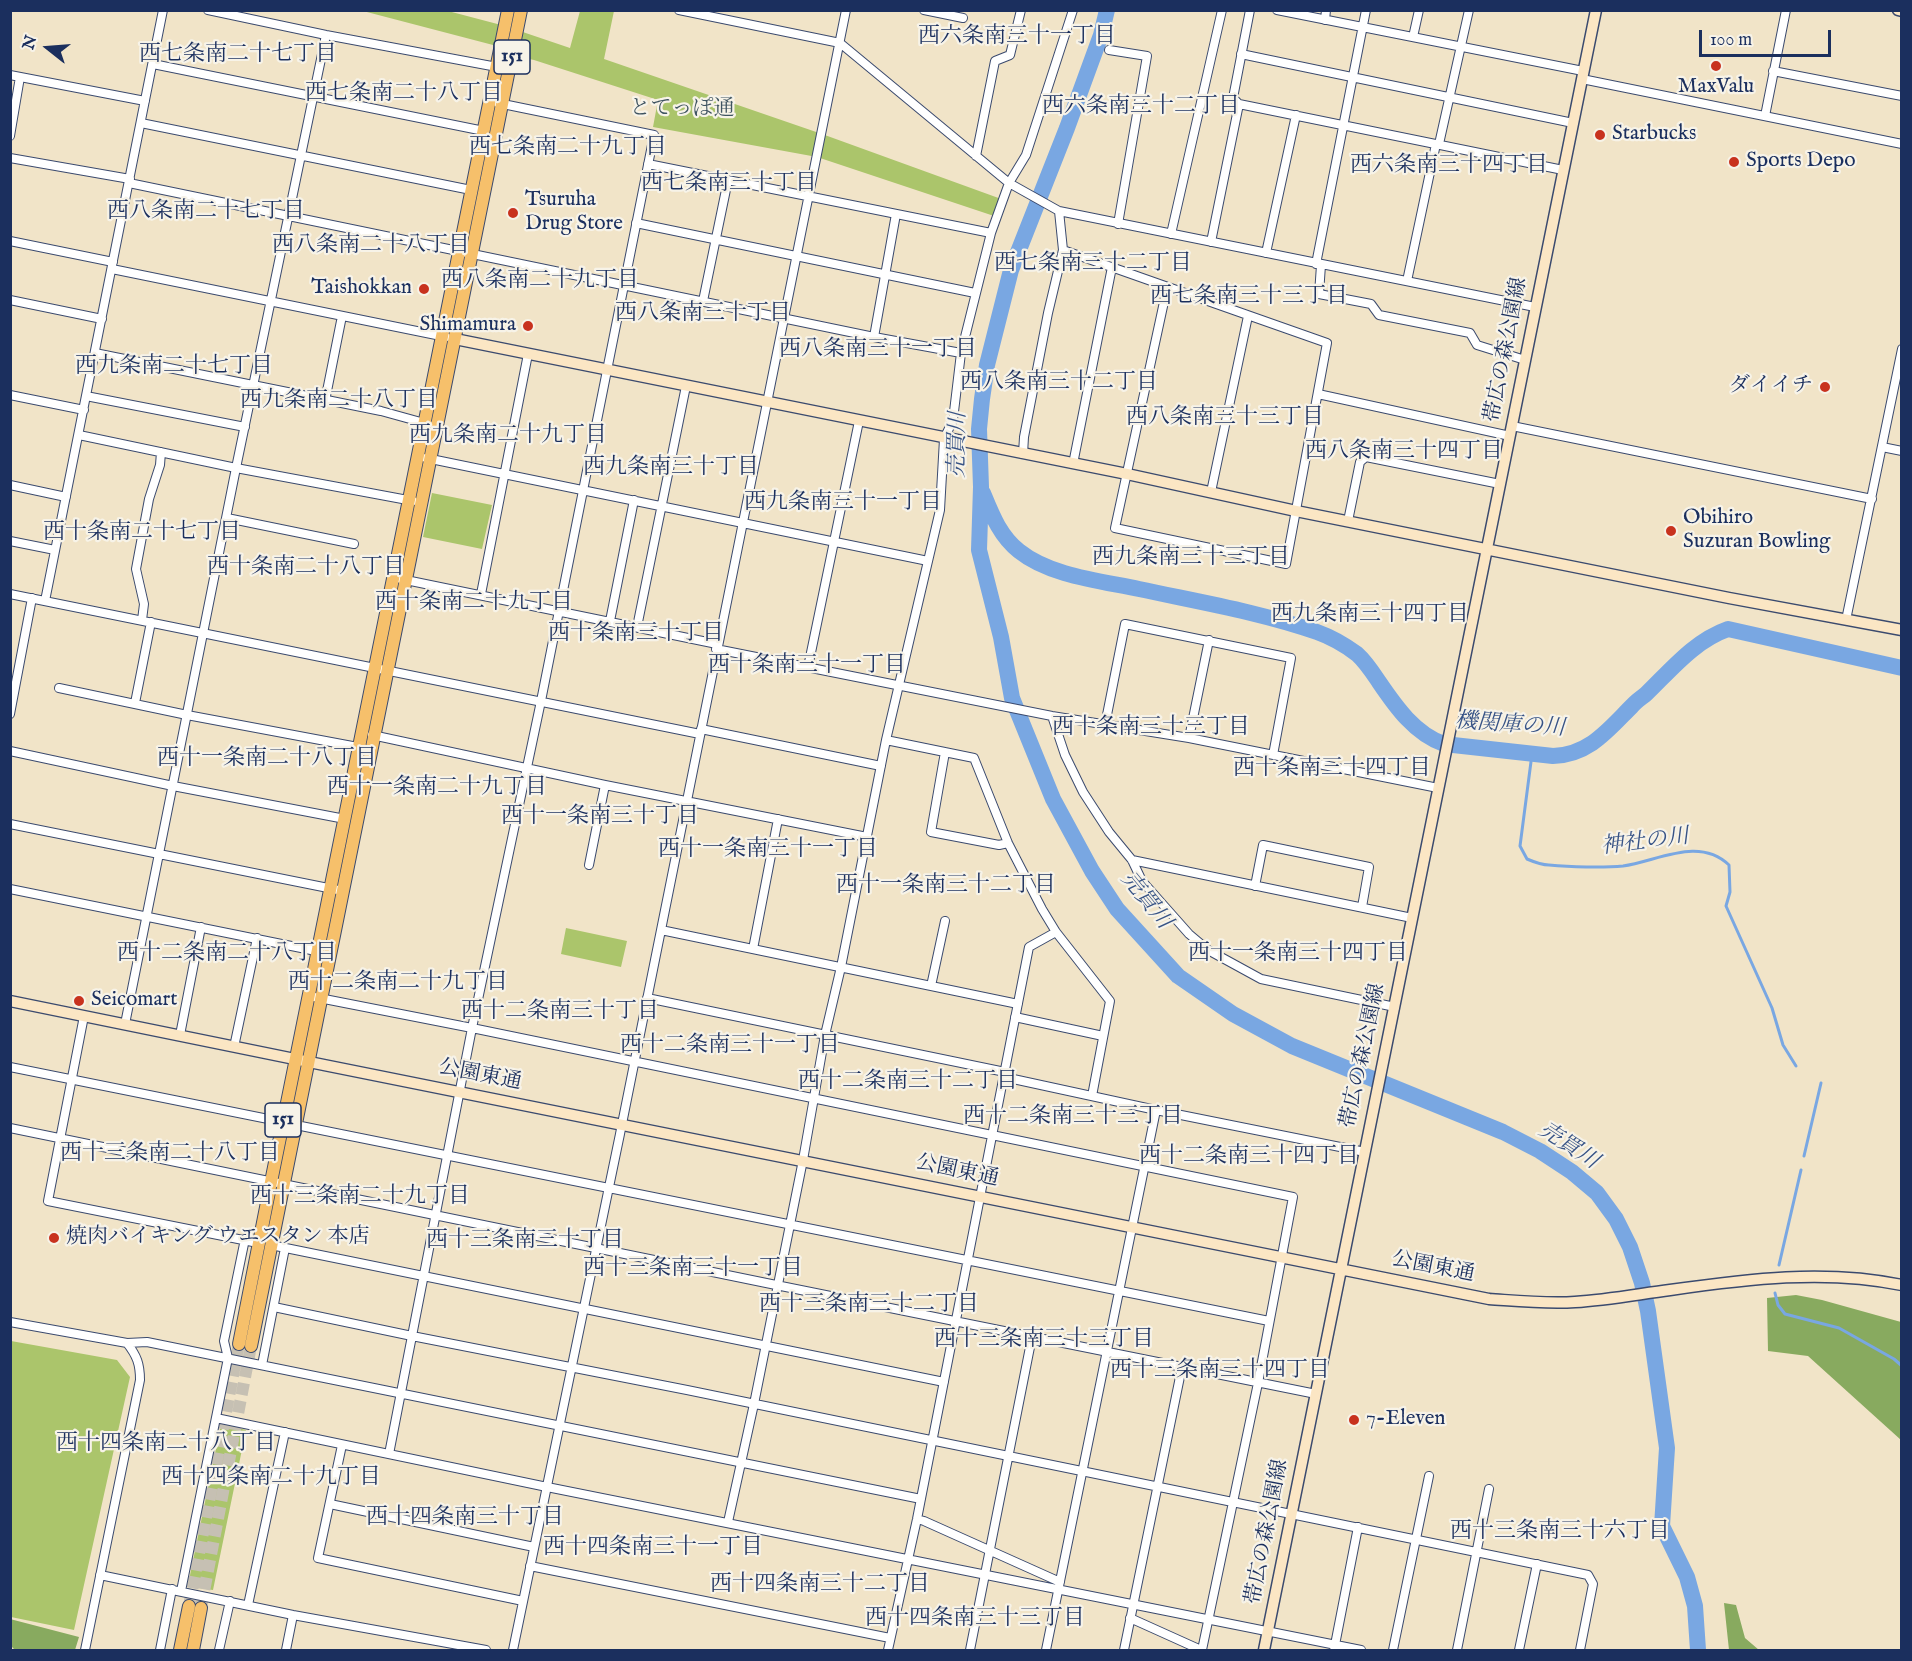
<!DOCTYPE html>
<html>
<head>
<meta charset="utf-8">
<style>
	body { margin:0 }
	#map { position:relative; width:1912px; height:1661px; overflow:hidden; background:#f1e4c8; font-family:"IM FELL English",serif }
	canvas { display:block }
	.frame { position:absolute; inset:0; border:12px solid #1b2f5e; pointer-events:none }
	.north { position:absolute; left:18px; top:18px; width:60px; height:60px; -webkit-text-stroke:4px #f7f3e8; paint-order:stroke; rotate:287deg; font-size:16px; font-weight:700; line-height:24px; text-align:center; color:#1b2f5e }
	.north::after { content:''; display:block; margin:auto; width:21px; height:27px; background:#1b2f5e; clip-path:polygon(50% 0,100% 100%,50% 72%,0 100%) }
	.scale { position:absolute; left:1699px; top:30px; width:132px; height:27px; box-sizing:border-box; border:3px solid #1b2f5e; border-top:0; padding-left:8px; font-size:18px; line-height:21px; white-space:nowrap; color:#1b2f5e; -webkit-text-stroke:4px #f7f3e8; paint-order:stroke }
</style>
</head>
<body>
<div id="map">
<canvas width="1912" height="1661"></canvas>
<div class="frame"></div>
<div class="north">N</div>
<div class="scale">100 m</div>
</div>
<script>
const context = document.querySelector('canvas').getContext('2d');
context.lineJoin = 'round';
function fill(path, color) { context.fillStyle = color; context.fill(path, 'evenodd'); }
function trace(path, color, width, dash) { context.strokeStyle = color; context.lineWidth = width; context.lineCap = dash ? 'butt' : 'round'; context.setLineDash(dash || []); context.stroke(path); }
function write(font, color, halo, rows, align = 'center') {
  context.font = font + ' "IM FELL English","Noto Serif JP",serif'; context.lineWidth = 4.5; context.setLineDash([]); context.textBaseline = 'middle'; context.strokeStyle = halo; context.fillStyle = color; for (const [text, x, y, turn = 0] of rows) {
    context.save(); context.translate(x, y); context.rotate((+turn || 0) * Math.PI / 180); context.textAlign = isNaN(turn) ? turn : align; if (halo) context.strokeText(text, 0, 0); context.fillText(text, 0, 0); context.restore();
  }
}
const green = new Path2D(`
	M363,11H448L505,26L570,48L580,11H614L604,59L822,134L1004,200L997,217L817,157L653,127L658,100L534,60L500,53L493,45Z
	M432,493L492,505L482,549L423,537Z
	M566,928L627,941L621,967L561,954Z
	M11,1341L117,1360L130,1377L74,1630L11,1617Z
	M225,1425L246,1430L213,1590L192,1587L189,1580L220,1429Z`);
const forest = new Path2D(`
	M1796,1295L1822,1300L1901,1322V1440L1808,1356L1768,1351L1767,1298Z
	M1724,1603L1736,1605L1745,1638L1759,1650H1729Z
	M10,1619L79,1637L75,1650H15L11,1646Z`);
const stream = new Path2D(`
	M1532,754L1520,846L1527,859C1534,862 1542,865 1549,865C1570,867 1603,868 1623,866C1658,861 1699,836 1729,865L1730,892L1726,906L1772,1008L1783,1045L1796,1066
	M1804,1156L1821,1083
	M1779,1265L1801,1170
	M1775,1293L1778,1305L1785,1314L1839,1328L1894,1359L1902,1366`);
const river = new Path2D(`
	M1107,10L1101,35L1067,128L1011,270L987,365L982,399L979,429L981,487L979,550L1001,637L1012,698L1053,799L1092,871L1117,909L1178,976L1233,1014L1292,1046L1503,1132L1540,1151L1572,1172L1597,1193L1616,1219L1630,1247L1642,1283L1648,1311L1667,1448L1662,1526L1687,1577L1695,1606L1698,1650
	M983,493C992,515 1000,536 1019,551C1050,576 1101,581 1139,589C1199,602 1259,612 1317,632C1331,637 1345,645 1357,654C1366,662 1373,673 1379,682C1396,707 1415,734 1444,744L1553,756C1589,755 1608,730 1632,706C1636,701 1641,698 1646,694C1671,670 1694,641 1728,629L1902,668`);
const primaryTunnel = new Path2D(`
	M189,1606L239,1344
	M201,1607L251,1346`);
const street = new Path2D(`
	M208,10L326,35L497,67
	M679,10L840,43L1009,183L1059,211L1535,307
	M924,10L963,18
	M1277,10L1583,71
	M1325,20L1326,10
	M1413,37L1419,10
	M1109,50L1147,56L1118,224
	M1241,54L1573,123
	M153,64L484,131
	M1773,71L1902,96
	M10,75L145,101
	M1582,79L1902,144
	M1239,104L1233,98L1250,10
	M1765,116L1786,10
	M141,123L471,190
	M10,136L20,77
	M1439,144L1469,10
	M976,156L995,61L1010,55L1021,10
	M10,158L130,179
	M648,164L991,233
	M129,183L874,337L961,353
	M1059,211L1063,250L1327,343L1286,564L1115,528L1167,288
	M636,223L975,293
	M1171,234L1222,10
	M10,241L113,262
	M1211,242L1239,104L1563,170
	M1266,253L1296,115
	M1316,264L1366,10
	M1321,265L1319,294L1371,304L1379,315L1470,333L1477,345L1525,360
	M112,269L446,337
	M1407,281L1436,144
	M10,300L102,319
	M703,301L728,180
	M874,337L896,214
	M95,353L381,411L428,424
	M1318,394L1510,436
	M10,395L84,410
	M86,396L245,427
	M325,401L342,316
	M1512,426L1872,499
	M79,435L236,468L413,501
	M1882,447L1902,451
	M1023,454L1024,437L1048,313L1063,250
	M426,458L928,561
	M1073,464L1112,267
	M10,485L66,497
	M1211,492L1248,316
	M227,518L354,544
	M1348,521L1360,462L1366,457L1500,484
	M10,541L55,550
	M401,579L717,644
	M10,594L700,734
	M481,594L528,354
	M45,601L163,10
	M142,620L144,604L136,569L149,499L160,465L161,452
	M1846,620L1902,349
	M610,621L634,500
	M637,627L686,386
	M716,649L1052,716L1189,738L1438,788
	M808,667L859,421
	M59,688L187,715L363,748
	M135,703L151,622
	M10,714L32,598
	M1052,716L1065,755L1083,792L1109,832L1132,860L1142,881L1189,934L1208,950L1261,979L1395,1007
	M1105,725L1125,624L1291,658L1273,755
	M701,729L881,766
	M372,735L605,785L867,837
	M1189,738L1209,640
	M886,740L974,758L1008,843L1042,909L1056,932L1110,1001L1092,1096
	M10,751L173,786L345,819
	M945,752L931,832L999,845L1008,843
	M10,824L343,891
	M1132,860L1412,918
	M589,865L605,785
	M1255,886L1263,845L1369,867L1362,907
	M10,889L321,952
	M661,930L1018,1004
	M753,949L778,819
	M931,986L945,921
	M309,996L472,1028L1293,1197L1258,1383L1202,1650
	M647,998L1005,1072
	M84,1016L48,1201L258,1243
	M1015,1017L1103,1036
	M125,1024L236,468L326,35
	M180,1035L201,927
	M234,1047L257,938
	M10,1067L283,1122
	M1004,1077L1156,1110L1365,1152
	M296,1125L1269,1321
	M10,1128L776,1285L1316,1394
	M271,1245L944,1382
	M274,1307L412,1336L687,1390L1588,1575L1593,1584L1580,1650
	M10,1322L127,1343C137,1356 140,1364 140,1380L85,1650
	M127,1343L147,1342L921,1499
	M262,1365L285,1248
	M216,1418L547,1487L1361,1650
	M342,1445L318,1558L523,1601
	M389,1454L472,1028L541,701L654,135L498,103
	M330,1504L534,1547
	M917,1519L924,1521L1060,1582
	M728,1522L754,1404L803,1160L825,1035L841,967L886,740L940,510L944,439L953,420L961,353L991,233L1009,183L1026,155L1073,10
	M530,1566L890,1638
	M100,1575L293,1615L486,1650
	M181,1591L228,1358L224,1341L245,1239
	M248,1605L285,1432
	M1130,1618L1201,1650
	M160,1650L172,1589
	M219,1650L230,1601
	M286,1650L293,1615
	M513,1650L620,1134L846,10
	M888,1650L917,1519L1029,947L1056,932
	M970,1650L1032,1337
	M1046,1650L1156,1110
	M1124,1650L1182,1367
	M1334,1650L1358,1527
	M1393,1650L1429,1476
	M1457,1650L1489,1489
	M1519,1650L1537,1564`);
const secondary = new Path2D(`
	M1898,10L1902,11
	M455,339L1127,474L1296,511L1729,598L1902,630
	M10,1001L324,1065L1489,1299C1518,1301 1546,1304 1575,1302C1607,1300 1639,1294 1670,1290C1747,1279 1825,1269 1902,1285
	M1264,1650L1596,10`);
const primary = new Path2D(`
	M239,1344L271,1182L508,10
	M251,1346L521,10
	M180,1650L189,1606
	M193,1650L201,1608`);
const markers = [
	[1716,66,6,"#c8321e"],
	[1600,135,6,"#c8321e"],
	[1734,162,6,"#c8321e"],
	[513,213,6,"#c8321e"],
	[424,289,6,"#c8321e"],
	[528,326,6,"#c8321e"],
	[1825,387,6,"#c8321e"],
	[1671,531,6,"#c8321e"],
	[79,1001,6,"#c8321e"],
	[54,1238,6,"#c8321e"],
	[1354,1420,6,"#c8321e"]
];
const shields = [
	[512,57,36],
	[283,1120,36]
];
const shieldNames = [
	["151",512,57],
	["151",283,1120]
];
const poiNames = [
	["MaxValu",1716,88,"center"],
	["Starbucks",1612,135],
	["Sports Depo",1746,162],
	["Tsuruha",525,201],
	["Drug Store",525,225],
	["Taishokkan",412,289,"right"],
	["Shimamura",516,326,"right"],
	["ダイイチ",1813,387,"right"],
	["Obihiro",1683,519],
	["Suzuran Bowling",1683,543],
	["Seicomart",91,1001],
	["焼肉バイキング ウエスタン 本店",66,1238],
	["7-Eleven",1366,1420]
];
const parkNames = [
	["とてっぽ通",682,110]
];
const streetNames = [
	["帯広の森公園線",1507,350,-79],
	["帯広の森公園線",1364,1056,-78],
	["公園東通",480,1076,11],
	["公園東通",957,1172,12],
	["公園東通",1433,1268,11],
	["帯広の森公園線",1268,1532,-79]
];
const neighbourhoodNames = [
	["西六条南三十一丁目",1017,37],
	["西七条南二十七丁目",238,55],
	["西七条南二十八丁目",404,94],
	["西六条南三十二丁目",1141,107],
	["西七条南二十九丁目",568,148],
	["西六条南三十四丁目",1449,166],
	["西七条南三十丁目",729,184],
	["西八条南二十七丁目",206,212],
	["西八条南二十八丁目",371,246],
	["西七条南三十二丁目",1093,264],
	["西八条南二十九丁目",540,281],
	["西七条南三十三丁目",1249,297],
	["西八条南三十丁目",703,314],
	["西八条南三十一丁目",878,350],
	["西九条南二十七丁目",174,367],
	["西八条南三十二丁目",1059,383],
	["西九条南二十八丁目",339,401],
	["西八条南三十三丁目",1225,418],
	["西九条南二十九丁目",508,436],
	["西八条南三十四丁目",1404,452],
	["西九条南三十丁目",671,468],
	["西九条南三十一丁目",843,503],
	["西十条南二十七丁目",142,533],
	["西九条南三十三丁目",1191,558],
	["西十条南二十八丁目",306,568],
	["西十条南二十九丁目",474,603],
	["西九条南三十四丁目",1370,615],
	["西十条南三十丁目",636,634],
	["西十条南三十一丁目",807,666],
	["西十条南三十三丁目",1151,728],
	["西十一条南二十八丁目",267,759],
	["西十条南三十四丁目",1332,769],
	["西十一条南二十九丁目",437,788],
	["西十一条南三十丁目",600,817],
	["西十一条南三十一丁目",768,850],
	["西十一条南三十二丁目",946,886],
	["西十二条南二十八丁目",227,954],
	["西十一条南三十四丁目",1298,954],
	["西十二条南二十九丁目",398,983],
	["西十二条南三十丁目",560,1012],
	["西十二条南三十一丁目",730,1046],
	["西十二条南三十二丁目",908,1082],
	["西十二条南三十三丁目",1073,1117],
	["西十三条南二十八丁目",170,1154],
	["西十二条南三十四丁目",1249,1157],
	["西十三条南二十九丁目",360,1197],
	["西十三条南三十丁目",525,1241],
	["西十三条南三十一丁目",693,1269],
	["西十三条南三十二丁目",869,1305],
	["西十三条南三十三丁目",1044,1340],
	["西十三条南三十四丁目",1220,1371],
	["西十四条南二十八丁目",166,1444],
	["西十四条南二十九丁目",271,1478],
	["西十四条南三十丁目",465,1518],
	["西十三条南三十六丁目",1560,1532],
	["西十四条南三十一丁目",653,1548],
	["西十四条南三十二丁目",820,1585],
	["西十四条南三十三丁目",975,1619]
];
const waterNames = [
	["売買川",959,445,-89],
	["機関庫の川",1510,726,4],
	["神社の川",1645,843,-7],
	["売買川",1145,901,51],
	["売買川",1568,1147,33]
];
fill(green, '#abc56b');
fill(forest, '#88aa5f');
trace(stream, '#79a7e2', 3);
trace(river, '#79a7e2', 16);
trace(primaryTunnel, '#c6c0b3', 12, [12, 6]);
trace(street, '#3b4a6e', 10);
trace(secondary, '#3b4a6e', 13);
trace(primary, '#3b4a6e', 14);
trace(street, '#fff', 8);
trace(secondary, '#fbe6c4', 10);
trace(primary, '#f6c06b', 12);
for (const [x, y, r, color] of markers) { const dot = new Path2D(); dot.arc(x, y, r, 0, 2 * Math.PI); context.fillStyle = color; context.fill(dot); trace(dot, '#f7f3e8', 2); }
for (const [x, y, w] of shields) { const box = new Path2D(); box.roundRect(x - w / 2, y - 17, w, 34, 4.5); context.fillStyle = '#f7f3e8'; context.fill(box); trace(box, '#1b2f5e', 1.5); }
write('bold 20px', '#1b2f5e', null, shieldNames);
write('21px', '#1b2f5e', '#f7f3e8', poiNames, 'left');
write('21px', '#3f5461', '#f7f3e8', parkNames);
write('21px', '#1b2f5e', '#f7f3e8', streetNames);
write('22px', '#1b2f5e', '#f7f3e8', neighbourhoodNames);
write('italic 22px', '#375386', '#f7f3e8', waterNames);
</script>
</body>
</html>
